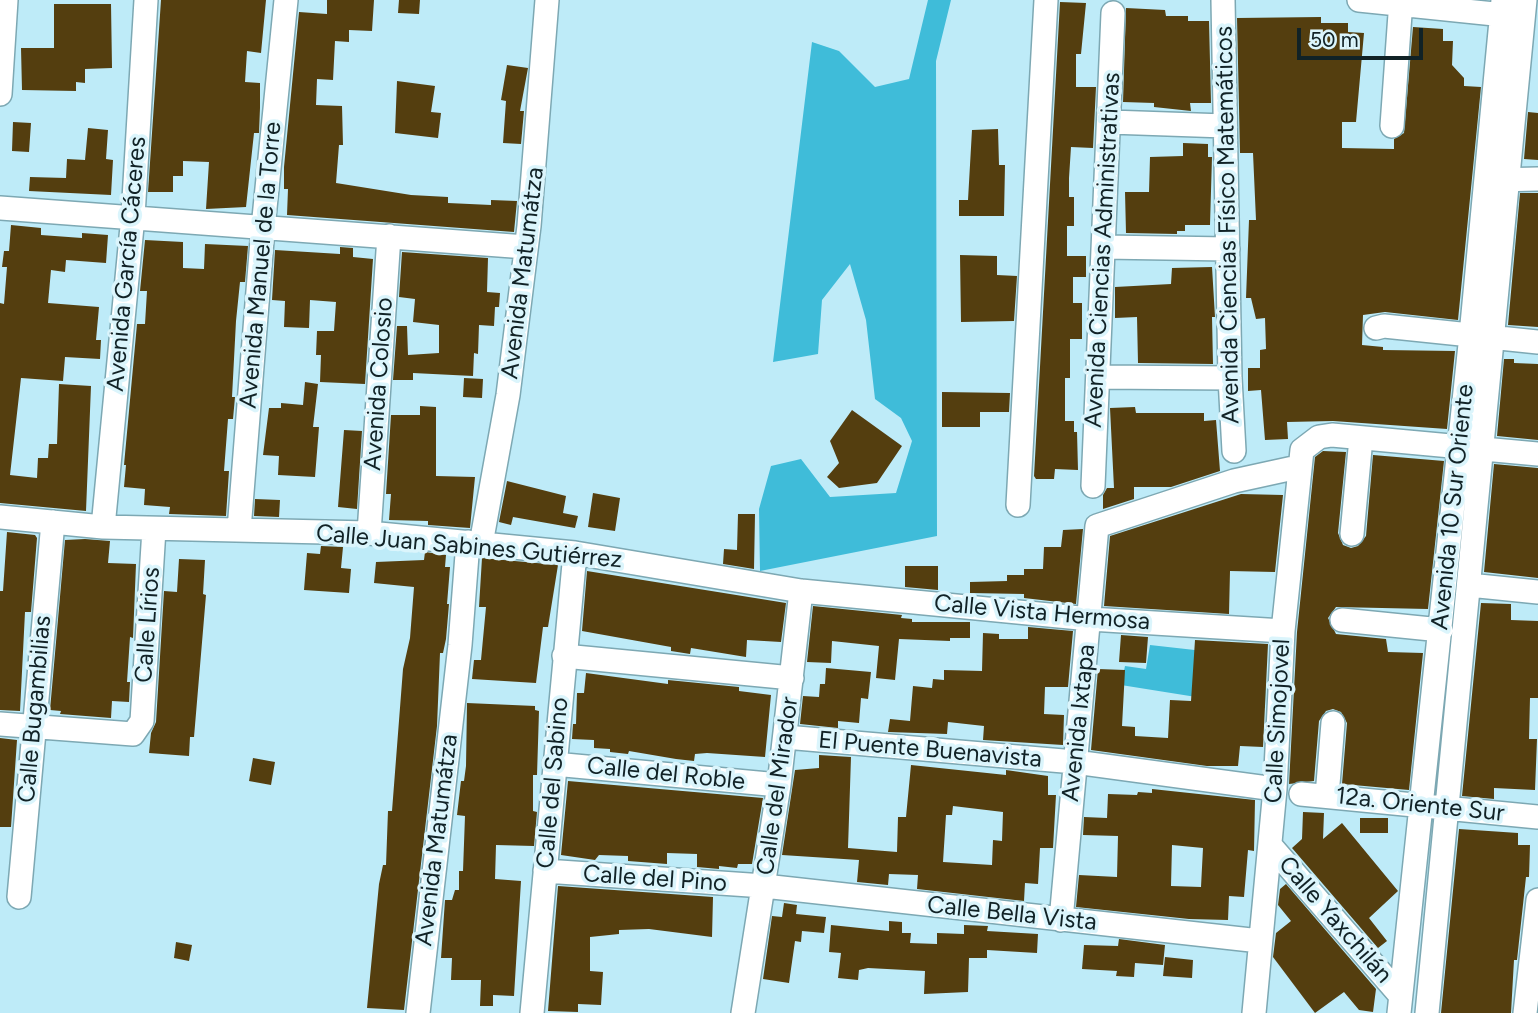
<!DOCTYPE html>
<html>
<head>
<meta charset="utf-8">
<style>
	body { margin:0 }
	#map { position:relative; width:1538px; height:1013px; overflow:hidden; background:#beebf8; font-family:Figtree,sans-serif }
	canvas { display:block }
	.scale { position:absolute; left:1297px; top:28px; width:126px; height:32px; box-sizing:border-box; border:4px solid #112226; border-top:0; padding-left:9px; font-size:21px; line-height:24px; white-space:nowrap; color:#112226; -webkit-text-stroke:5px #dbf5fc; paint-order:stroke }
</style>
</head>
<body>
<div id="map">
<canvas width="1538" height="1013"></canvas>
<div class="scale">50 m</div>
</div>
<script>
const context = document.querySelector('canvas').getContext('2d');
context.lineJoin = 'round';
function fill(path, color) { context.fillStyle = color; context.fill(path, 'evenodd'); }
function trace(path, color, width, dash) { context.strokeStyle = color; context.lineWidth = width; context.lineCap = dash ? 'butt' : 'round'; context.setLineDash(dash || []); context.stroke(path); }
function write(font, color, halo, rows, align = 'center') {
  context.font = font + ' Figtree,sans-serif'; context.lineWidth = 7; context.setLineDash([]); context.textBaseline = 'middle'; context.strokeStyle = halo; context.fillStyle = color; for (const [text, x, y, turn = 0] of rows) {
    context.save(); context.translate(x, y); context.rotate((+turn || 0) * Math.PI / 180); context.textAlign = isNaN(turn) ? turn : align; if (halo) context.strokeText(text, 0, 0); context.fillText(text, 0, 0); context.restore();
  }
}
const forest = new Path2D(`
	M928,0H951L936,61L937,536L760,571L759,509L771,466L801,459L830,497L896,493L912,441L901,418L875,399L866,320L850,264L822,300L818,354L773,362L812,42L839,51L875,87L909,79Z
	M1150,645L1266,658L1265,708L1121,685L1125,666L1146,669Z`);
const building = new Path2D(`
	M161,0H266L261,53L247,51L245,82L260,83V108L259,133H254L246,207L206,209L209,162L183,161V176H173V192H148Z
	M327,0H374L372,31L349,30V42L335,41L333,80L317,79L316,105L342,106L343,145H339L336,183L411,195L448,197V203L491,205V200L517,201L514,232L287,215L288,189H284V167L299,12L327,14Z
	M399,0H420L419,14L398,13Z
	M1060,2L1086,3L1081,54H1076V87H1096L1093,148L1071,147L1069,178V197H1074V226H1067V256H1086V277H1073V303H1082V339H1070V378H1065V421H1074V432H1077L1078,470L1055,469L1054,479H1036L1034,476Z
	M54,4H111L112,68L85,69V83L76,82V91L22,90L21,48H54Z
	M1126,8L1165,10L1166,16H1188V21H1209L1211,103H1190L1191,111L1154,107V103L1123,102Z
	M1321,17V23H1348V32L1364,33L1356,122H1342V148L1394,149V139L1404,133L1413,27L1443,29V41H1453L1452,65L1464,78V86L1481,87L1458,320L1385,312L1363,315L1362,345L1383,347V350L1455,351L1447,429L1333,421L1287,422L1288,439L1265,440L1261,390L1248,391V368H1260V350L1266,349L1265,318L1256,319L1251,298H1246L1249,220H1256L1253,153H1240L1237,18Z
	M507,65L528,68L520,111H524L521,144L503,143L506,101L501,100Z
	M397,81L435,86L431,112L441,113L438,138L395,133Z
	M1528,112L1538,113V160L1524,159Z
	M13,122L31,123L29,152L12,151Z
	M88,128L108,130L106,159L113,160L111,195L29,191L30,177L66,178L67,159L85,160Z
	M998,129L999,165H1005L1004,216H959V200H968L972,130Z
	M1183,143L1208,144V157H1212L1210,225H1185V231H1177V234L1126,233L1125,192H1149L1150,157L1183,156Z
	M1520,193H1538V327L1508,325Z
	M11,225L41,228V235L82,238V233L108,235L106,263L66,260L65,272L51,270L48,303L99,307L96,340H101L100,359L65,357L63,381L21,378L10,475L37,478L38,458H48L49,444H57L59,384L91,386L86,511L0,503V303L4,304L7,267H2L4,251H9Z
	M145,240L183,242V268L204,269L205,244L248,246L245,282H240L236,321L232,397H235L233,419H228L224,471H229L226,516L169,514L170,507L144,505L145,489L124,487L126,465H124L137,324H145L147,291H140Z
	M340,247L353,248V257L373,259L365,384L320,382L321,355H316L317,331H334L336,302L310,300L309,328L284,327L285,301L272,300L275,250L340,254Z
	M402,252L488,258L487,292L500,293L499,307H495L494,326L479,325L478,354L474,353L473,376L413,373V380H393L397,326H407L408,355L439,353V325L413,322L415,299L399,297Z
	M960,255L997,256V275L1017,276L1014,321L961,322Z
	M1212,267L1215,317H1212L1213,364L1138,363L1137,317L1115,318V287L1171,284L1172,268Z
	M1504,359H1514V363L1538,364V440L1497,436Z
	M464,378L483,379L482,398L463,397Z
	M305,382L318,384L313,427H319L315,477L278,475L279,456L263,455L269,408H281V403L303,405Z
	M942,392L1010,393L1009,412H980V427H942Z
	M420,406L436,407V476L475,477L470,528L428,525V521L389,520L391,494H386L391,415H420Z
	M1135,407L1136,413H1204V421L1216,420L1220,471L1171,487H1134V499L1103,509V495L1107,488H1114L1110,408Z
	M852,410L902,446L877,483L839,488L827,477L839,463L830,441Z
	M344,430L362,431L357,509L338,507Z
	M1323,451L1346,452L1338,533L1343,545L1351,548L1358,546L1366,536L1373,455L1444,461L1428,609L1336,607L1328,618L1336,634L1386,639L1388,652L1423,653L1409,790L1342,784L1347,723L1341,712L1333,709L1326,711L1319,721L1314,781L1289,784L1297,632L1315,457Z
	M1494,464L1538,468V578L1484,572Z
	M507,481L566,496L563,513L578,516L575,528L513,517L511,525L499,522Z
	M593,493L620,498L615,531L588,527Z
	M1241,494L1283,495L1275,572L1230,571L1229,614L1104,606L1110,536Z
	M255,499L280,500L279,517L254,516Z
	M738,514H755L754,569L723,564L724,549L737,550Z
	M1083,529L1076,604L1024,598V594L970,593V582L1007,581V575H1024V569H1043L1044,547H1061L1063,530Z
	M7,532L35,535L37,538L31,612H25L20,711L0,710V591H3Z
	M85,539L110,541L108,563L136,564L133,638L130,637L127,682H130L129,702L112,701L111,718L60,714L61,711L50,710L65,540Z
	M321,546L343,547L341,568L351,569L349,593L304,590L307,553L320,554Z
	M425,552L446,555L445,567H450L447,604H449L446,639L443,653H440L437,726L404,1010L367,1008L379,884L383,865H386L388,811H392L403,669L410,638L414,587L374,583L376,562L424,560Z
	M482,558L558,565L548,627H543L536,683L472,679L474,660H481L486,607H479Z
	M179,559L205,560L203,594L206,595L194,737H190L189,756L149,753L151,733L156,722L164,591L177,592Z
	M905,566H938V590L905,587Z
	M587,571L786,603L781,642L747,640L746,657L691,648L690,654L671,651V647L582,631Z
	M1481,603L1511,604V620L1538,621V698H1530L1529,739H1537L1535,790L1494,788V799L1462,796Z
	M813,606L902,615L901,618L912,619V622H970V638H950V641L899,639L895,680L876,678L879,646L832,641L831,663L807,662Z
	M1028,627L1073,631L1068,687H1045L1044,714L1064,715L1063,745L983,740L984,726L948,722L947,734L888,732L890,719L910,721L913,686L932,688L933,679L944,680V670L982,671L983,633L999,634V639H1028Z
	M1121,635L1148,637L1146,663L1119,662Z
	M1195,640L1268,644L1263,747L1240,746L1238,766H1207L1091,750L1098,669L1125,670L1122,726L1135,727V736L1168,738L1170,700L1191,701Z
	M826,668L871,672L868,699L861,698L859,723L838,721V728L800,724L803,696L819,697L820,684H825Z
	M586,673L668,684V680L739,687V691L771,695L765,757L707,753L695,754L694,761L676,759L629,751L628,754L610,752V749L594,748V740L572,739L573,724H576L577,693H584Z
	M467,703L535,706V710L539,711L537,775H533V811L537,812L534,846L496,845L495,879L521,881L514,996L493,995V1006H480L481,980H451L452,958H441L445,900H452L455,890H459V871H463L465,816L457,815L461,781H464L466,766Z
	M0,738L17,740L11,827H0Z
	M819,755L851,757L848,848L897,852L898,817H906L911,765L1006,775V770L1048,776V795H1056L1053,848H1040L1038,884L1025,883L1024,901L917,889L918,875L889,874L888,885L857,882L859,860L782,855L795,770L819,768ZM953,806L1003,812L1002,841L993,840L992,865L943,862L946,815H952Z
	M253,758L275,762L271,785L249,781Z
	M568,781L763,798L752,864H738L737,868L719,866V869L697,867V854L667,853V864L628,861V856L599,855L595,860L561,855Z
	M1152,789L1255,800L1254,851L1248,850L1244,897L1229,896L1228,920L1189,919L1076,907L1079,875L1117,877L1118,836L1083,835L1084,817L1107,818L1108,794L1137,795L1138,792L1152,793ZM1172,845L1203,848L1201,887L1171,886Z
	M1303,812L1324,813L1323,839L1342,823L1398,891L1369,918L1387,941L1378,948L1292,848L1302,839Z
	M1360,818H1388V833H1360Z
	M1459,829L1518,833V845H1530L1529,877H1526L1517,960H1514L1511,1013H1441Z
	M1286,884L1376,989L1373,1012L1359,1010L1344,992L1315,1013L1273,957L1276,933L1291,921L1278,905L1280,889Z
	M558,886L713,897L712,937L649,929L619,930V934L590,937V971L603,972L601,1005L578,1004V1012L548,1011Z
	M784,903L797,905L796,914L826,917L824,933L802,931L801,942L795,941L789,983L763,979L772,916L782,917Z
	M889,921L902,922V933H911L910,943L937,944V933L964,934V925L988,926L987,931L1038,934L1037,953L987,950V958H969L968,992L924,994L925,971L868,968L859,970L858,980L838,978L841,953L829,952L831,925L889,931Z
	M1119,939L1165,945L1163,965L1135,963L1134,977L1116,976L1117,971L1082,969L1084,945L1118,946Z
	M176,942L192,945L189,961L174,958Z
	M1165,957L1193,960L1192,978L1163,976Z`);
const minor = new Path2D(`
	M1223,0L1230,378L1234,451
	M1359,0L1514,16
	M0,94L6,0
	M1110,122L1225,126
	M1392,126L1401,0
	M1496,180L1538,179
	M0,208L526,247
	M1104,247L1228,249
	M1376,328L1384,326L1538,342
	M1098,377L1230,378
	M1093,486L1113,13
	M1018,505L1046,0
	M0,517L103,527L369,533L575,553L801,591L1090,619L1283,631
	M103,527L133,216L146,0
	M239,530L263,228L286,0
	M369,533L389,236
	M1352,534L1361,438
	M481,544L508,395L529,226L547,0
	M1469,585L1538,592
	M1342,620L1441,630
	M564,656L792,678
	M0,724L133,734L142,721L154,529
	M785,737L1075,762L1275,789
	M554,764L779,785
	M1301,794L1538,817
	M1327,796L1333,723
	M1270,845L1400,995
	M545,871L764,886L1260,941
	M19,897L53,522
	M1061,920L1097,526L1234,481L1298,467
	M418,1013L460,645L468,542
	M532,1013L575,553
	M743,1013L779,785L801,591
	M1254,1013L1275,789L1283,631L1302,450L1319,437L1332,435L1538,454
	M1399,1013L1471,335L1503,0
	M1427,1013L1525,0
	M1525,1013L1538,900`);
const streetNames = [
	["Avenida Ciencias Físico Matemáticos",1228,225,-91],
	["Avenida Ciencias Administrativas",1103,250,-87],
	["Avenida García Cáceres",127,264,-85],
	["Avenida Manuel de la Torre",261,265,-85],
	["Avenida Matumátza",523,273,-83],
	["Avenida Colosio",379,384,-86],
	["Avenida 10 Sur Oriente",1453,507,-84],
	["Calle Juan Sabines Gutiérrez",469,547,5],
	["Calle Vista Hermosa",1042,613,5],
	["Calle Lírios",148,625,-86],
	["Calle Bugambilias",35,709,-85],
	["Calle Simojovel",1278,721,-87],
	["Avenida Ixtapa",1079,723,-84],
	["El Puente Buenavista",930,750,5],
	["Calle del Roble",666,774,6],
	["Calle del Sabino",553,783,-85],
	["Calle del Mirador",778,786,-82],
	["12a. Oriente Sur",1420,805,6],
	["Avenida Matumátza",437,840,-83],
	["Calle del Pino",655,879,4],
	["Calle Bella Vista",1012,914,6],
	["Calle Yaxchilán",1335,920,49]
];
fill(forest, '#3fbcd9');
fill(building, '#543e0f');
trace(minor, '#7da8b3', 26);
trace(minor, '#fff', 23);
write('24px', '#112226', '#dbf5fc', streetNames);
</script>
</body>
</html>
